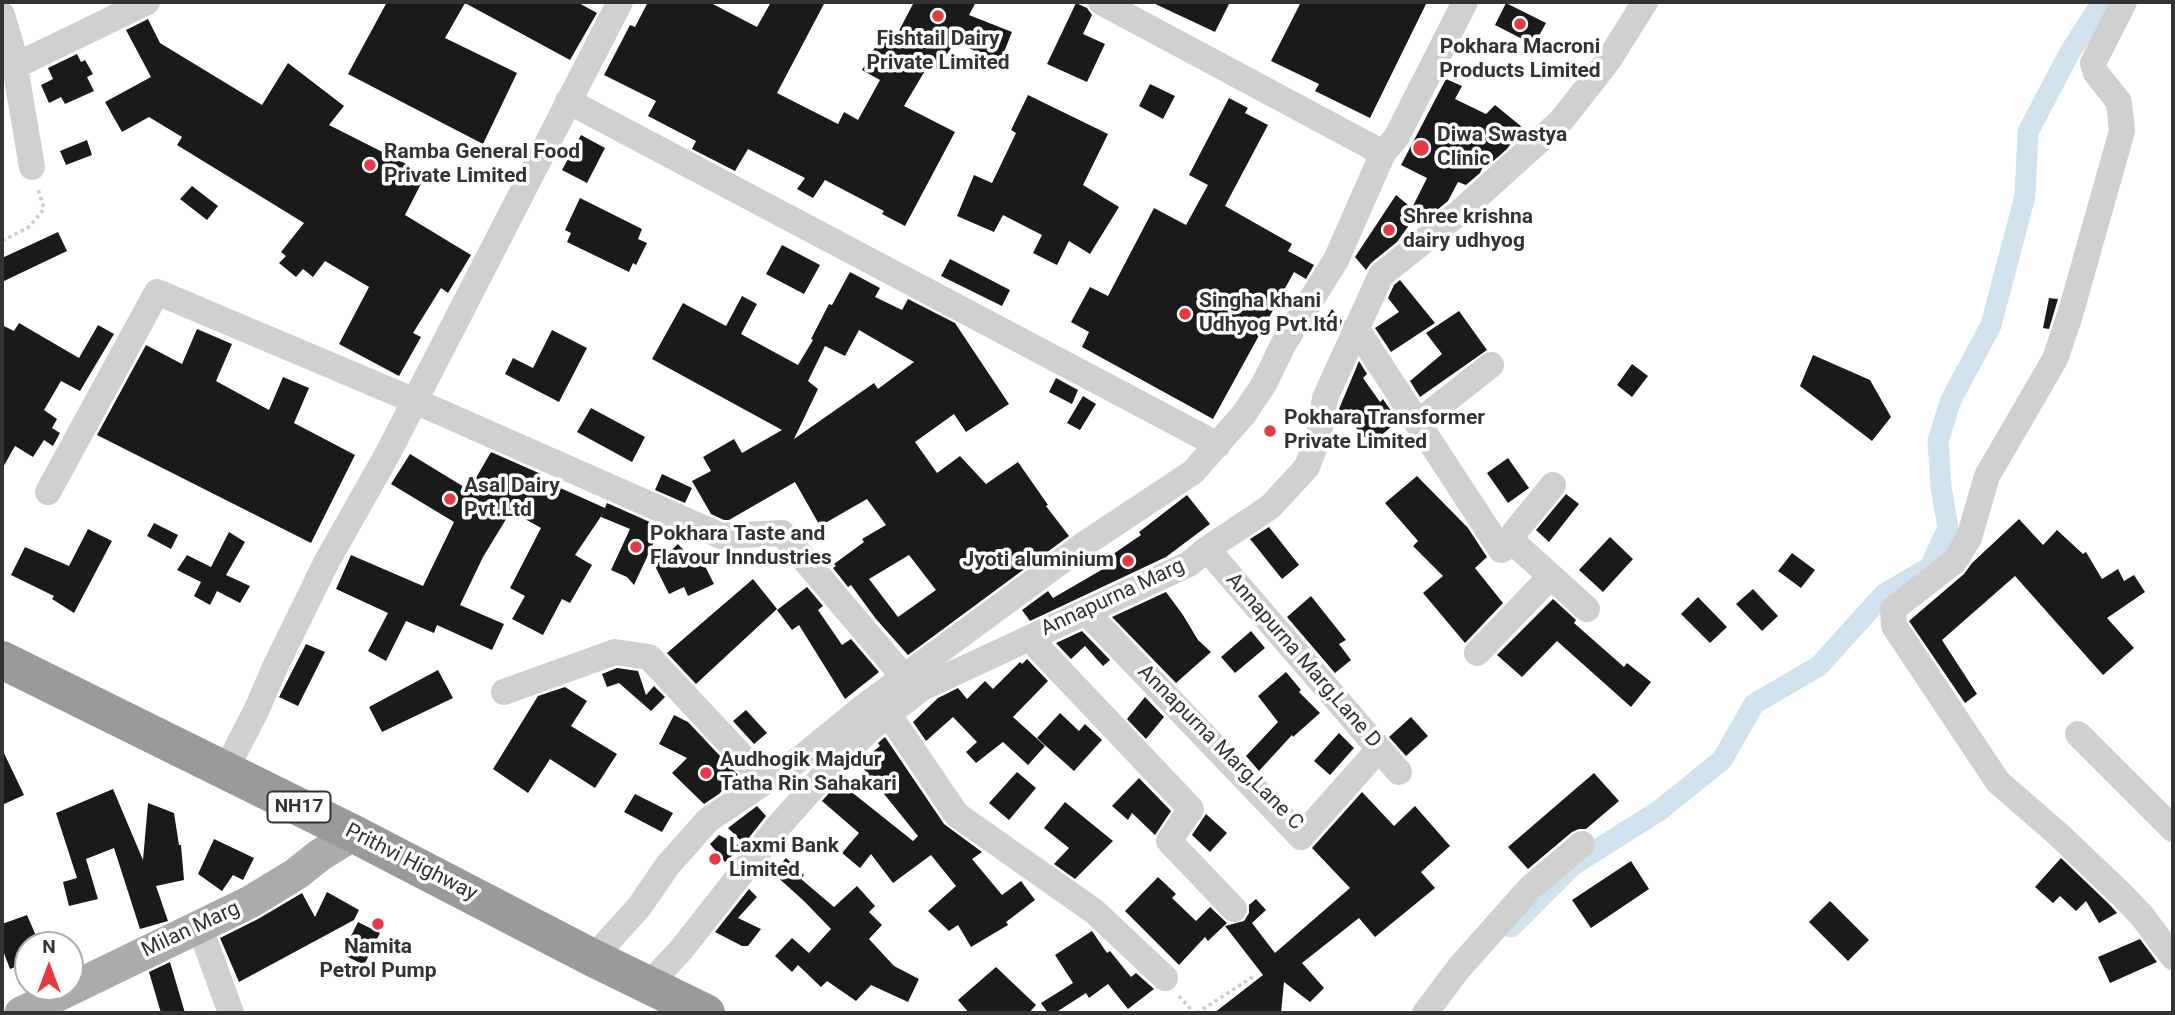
<!DOCTYPE html>
<html>
<head>
<meta charset="utf-8">
<style>
	body { margin:0 }
	#map { position:relative; width:2175px; height:1015px; overflow:hidden; background:#fff; font-family:Roboto,sans-serif }
	canvas { display:block }
	.frame { position:absolute; inset:0; border:4px solid #333; pointer-events:none }
	.north { position:absolute; left:14px; top:931px; width:70px; height:70px; box-sizing:border-box; background:#fff; border:2px solid #adadad; border-radius:50%; rotate:0deg; font-size:19px; font-weight:700; line-height:28px; text-align:center; color:#333 }
	.north::after { content:''; display:block; margin:auto; width:24px; height:32px; background:#e63946; clip-path:polygon(50% 0,100% 100%,50% 72%,0 100%) }
</style>
</head>
<body>
<div id="map">
<canvas width="2175" height="1015"></canvas>
<div class="frame"></div>
<div class="north">N</div>
</div>
<script>
const context = document.querySelector('canvas').getContext('2d');
context.lineJoin = 'round';
function trace(path, color, width, dash) { context.strokeStyle = color; context.lineWidth = width; context.lineCap = dash ? 'butt' : 'round'; context.setLineDash(dash || []); context.stroke(path); }
function fill(path, color) { context.fillStyle = color; context.fill(path, 'evenodd'); }
function write(font, color, halo, rows, align = 'center') {
  context.font = font + ' Roboto,sans-serif'; context.lineWidth = 7; context.setLineDash([]); context.textBaseline = 'middle'; context.strokeStyle = halo; context.fillStyle = color; for (const [text, x, y, turn = 0] of rows) {
    context.save(); context.translate(x, y); context.rotate((+turn || 0) * Math.PI / 180); context.textAlign = isNaN(turn) ? turn : align; if (halo) context.strokeText(text, 0, 0); context.fillText(text, 0, 0); context.restore();
  }
}
const canal = new Path2D(`
	M1511,927L1573,865L1660,810L1722,760L1754,704L1819,666L1884,594L1930,567L1948,528L1941,487L1938,441L1951,400L1991,325L2025,196L2028,132L2070,52L2102,2`);
const building = new Path2D(`
	M387,2H577L597,13L570,60L465,3L445,38L517,73L483,144L348,74Z
	M648,2H709L757,27L771,2H825L777,93L838,124L844,112L858,120L880,80L862,70L880,39L891,46L914,2H976L969,15L1012,32L1000,62L955,42L937,69L929,64L904,106L955,132L905,226L882,214L884,211L825,180L813,198L797,189L805,178L748,149L735,171L692,149L696,141L648,116L656,101L604,75L630,25L635,27Z
	M1151,2H1230L1215,32Z
	M1301,2H1427L1370,118L1315,91L1319,84L1271,61Z
	M1076,3L1087,8L1092,15L1083,34L1105,44L1087,82L1047,64Z
	M1506,3L1546,23L1534,45L1495,25Z
	M148,19L160,43L262,105L288,63L344,106L329,125L426,174L405,215L471,255L448,293L441,288L413,333L421,337L399,376L339,344L369,287L325,261L313,277L303,269L296,277L279,263L286,256L281,252L304,223L177,145L182,137L149,117L122,132L105,102L151,77L126,30Z
	M77,54L81,62L85,60L93,74L87,77L94,91L65,104L61,97L49,103L41,85L53,79L48,68Z
	M1446,79L1462,86L1455,99L1486,114L1495,105L1522,127L1507,149L1490,164L1485,162L1480,173L1466,185L1458,182L1448,201L1431,215L1413,206L1427,178L1401,165Z
	M1150,84L1175,96L1163,119L1139,106Z
	M1028,95L1108,134L1083,185L1119,207L1090,254L1069,241L1057,265L1033,253L1042,235L1003,215L994,232L957,216L974,175L992,183L1016,133L1011,130Z
	M1229,98L1248,108L1245,113L1268,125L1225,206L1292,244L1288,251L1314,265L1306,279L1294,272L1213,419L1082,347L1089,332L1071,322L1090,287L1108,296L1154,208L1186,225L1208,185L1189,175Z
	M581,135L605,148L587,183L562,170Z
	M87,140L92,155L66,165L60,151Z
	M192,186L218,206L207,220L180,199Z
	M1396,195L1418,213L1397,242L1371,263L1366,270L1355,257Z
	M580,198L642,229L638,239L647,243L636,265L633,263L629,272L567,242L571,233L565,230Z
	M58,232L67,251L2,282V258Z
	M782,245L820,265L804,294L766,274Z
	M950,259L1010,290L1002,306L941,276Z
	M850,272L880,288L875,297L902,310L908,299L955,323L1009,404L966,432L954,414L915,442L937,473L960,456L986,484L1018,462L1048,505L1046,506L1069,536L908,655L876,619L851,585L848,587L833,568L836,566L834,564L864,542L862,539L886,525L867,499L820,526L795,482L729,520H724L711,514L692,481L711,471L703,457L734,439L742,453L782,430L652,359L683,303L726,326L742,296L757,304L741,334L798,365L813,340L811,339L829,304L832,305ZM859,330L914,362L878,389L874,383L794,439L818,389L808,381L825,346L845,356ZM909,555L936,590L898,617L869,579Z
	M1400,280L1435,323L1391,352L1375,328L1399,312L1388,298L1394,285Z
	M2049,298L2058,299L2049,329L2043,328Z
	M1332,309L1342,321L1337,334L1322,325Z
	M1459,311L1487,350L1420,397L1410,381L1442,354L1426,333Z
	M19,323L79,358L98,325L114,334L80,391L61,381L44,410L57,419L52,428L60,433L53,446L44,440L33,457L15,446L2,469V325L14,331Z
	M197,329L232,344L216,381L269,410L283,377L309,388L294,423L355,455L311,543L97,435L146,345L182,364Z
	M552,330L587,348L559,402L505,374L513,358L533,368Z
	M1813,355L1870,380L1891,417L1872,441L1800,386Z
	M1359,361L1367,374L1363,378L1380,402L1383,399L1385,402L1398,421L1371,444L1339,409Z
	M1632,364L1648,376L1632,397L1617,385Z
	M1056,378L1078,390L1072,404L1049,392Z
	M1083,396L1096,404L1080,430L1067,423Z
	M591,408L645,437L632,462L577,432Z
	M491,452L541,474L538,478L605,508L607,503L661,527L634,585L627,577L611,570L630,529L601,517L604,512L575,555L592,565L570,603L562,599L543,635L512,619L525,596L510,588L541,528L511,511L483,557L460,605L504,624L492,650L437,625L434,633L406,621L386,661L368,651L388,613L336,589L351,555L423,586L454,522L391,484L410,454L469,490Z
	M1508,458L1529,488L1508,503L1487,473Z
	M662,474L692,488L685,503L655,490Z
	M1417,476L1468,528L1487,557L1475,568L1503,603L1465,643L1423,593L1443,576L1413,546L1418,541L1385,503Z
	M1566,494L1579,504L1549,542L1536,530Z
	M1187,495L1210,524L1166,557L1030,621L1022,610L1048,591L1053,598L1110,565L1106,559L1141,535L1139,532Z
	M2019,519L2043,545L2057,530L2083,554L2086,552L2102,579L2118,569L2124,581L2134,575L2145,592L2107,618L2134,648L2103,675L2015,576L1942,640L1977,694L1965,703L1909,621L1964,574L1972,563Z
	M154,523L178,535L171,549L147,536Z
	M1269,527L1299,565L1282,579L1250,539Z
	M88,529L112,541L74,613L52,599L54,596L11,575L25,547L69,566Z
	M229,532L245,542L226,575L250,586L240,603L217,591L210,605L194,596L201,582L177,570L187,555L211,567Z
	M1610,537L1633,559L1603,592L1579,570Z
	M678,544L695,563L702,560L714,584L688,596L684,587L669,594L655,566Z
	M1792,553L1815,570L1801,588L1778,571Z
	M753,579L777,609L696,684L667,653Z
	M807,587L823,606L818,610L842,645L851,639L879,672L845,699L799,625L792,630L777,610Z
	M1753,589L1778,616L1762,631L1736,604Z
	M1166,592L1183,615L1198,640L1211,652L1176,683L1112,617Z
	M1311,596L1346,640L1339,644L1351,660L1335,673L1287,617Z
	M1698,597L1727,627L1710,643L1681,614Z
	M1553,599L1576,620L1574,623L1624,667L1627,663L1651,682L1631,707L1557,641L1522,677L1497,655Z
	M1082,631L1110,660L1103,666L1085,646L1071,659L1056,643Z
	M1251,631L1265,648L1235,673L1221,657Z
	M306,644L325,652L298,706L279,697Z
	M1027,659L1048,681L1013,717L1045,746L1028,765L1003,742L976,763L966,752L977,742L953,717L926,741L913,722L938,698L958,688L967,699L985,681L993,689L1020,662L1022,664Z
	M617,668L638,671L646,695L654,686L665,697L651,711L619,683L607,687L602,674Z
	M438,670L453,698L382,732L369,707Z
	M1286,672L1301,690L1299,692L1320,713L1293,737L1292,735L1259,771L1246,756L1278,722L1258,696Z
	M565,687L587,701L571,726L617,754L595,788L550,759L528,793L493,769L538,696Z
	M1145,697L1164,717L1146,739L1127,719Z
	M746,710L767,733L754,744L733,721Z
	M1060,713L1079,731L1085,724L1102,740L1074,771L1037,738Z
	M674,715L688,722L738,775L719,794L704,804L672,773L687,758L659,744Z
	M1411,717L1428,736L1406,756L1389,737Z
	M1339,733L1354,748L1330,775L1314,761Z
	M885,737L944,824L982,852L972,859L1002,895L1021,881L1035,900L1006,922L1008,925L971,947L958,925L949,931L928,911L956,886L931,855L893,883L871,854L860,868L842,853L859,833L822,801L839,782L913,841L918,836L859,763L880,746L878,743Z
	M2,749L24,795L2,805Z
	M1017,772L1036,788L1009,820L989,803Z
	M1594,773L1619,801L1586,829H1579L1572,832L1528,869L1508,847Z
	M1139,778L1171,811L1155,835L1132,813L1128,820L1112,806Z
	M113,789L143,860L148,803L174,813L179,845H181L184,880L156,886L168,921L140,929L114,848L86,859L98,899L69,906L63,882L77,878L56,813Z
	M1362,792L1394,826L1415,806L1450,846L1421,872L1435,888L1375,937L1359,918L1302,963L1324,988L1310,1002L1284,982L1281,1013H1214L1263,975L1225,926L1244,921L1249,913V905L1256,899L1266,910L1252,923L1275,953L1350,888L1312,848Z
	M635,794L673,813L662,832L624,812Z
	M1065,802L1113,841L1075,879L1054,864L1069,848L1044,828Z
	M757,806L766,816L744,844L728,828Z
	M1206,814L1227,833L1210,852L1192,835Z
	M719,835L742,847L725,862L710,844Z
	M214,839L254,858L243,880L233,875L222,891L198,874Z
	M786,858L804,875L801,879L834,907L857,886L875,906L869,912L882,925L869,939L894,966L919,979L908,1002L871,985L856,1001L827,981L821,987L798,965L792,972L775,956L792,938L809,953L831,929L805,902L773,873Z
	M2061,858L2111,906L2117,913L2099,923L2086,901L2076,911L2060,896L2053,903L2035,887Z
	M1631,861L1649,889L1591,928L1572,900Z
	M1158,877L1176,894L1172,898L1196,921L1210,907L1227,923L1208,941L1205,937L1179,965L1125,911Z
	M749,889L757,897L738,918L761,929L748,946H742L715,932Z
	M327,892L359,910L354,920L239,982L220,938L258,919L302,893L315,917Z
	M1830,901L1869,940L1848,961L1809,922Z
	M27,915L40,945H28V962L10,969L2,948V924Z
	M358,922L380,933L364,965L342,954Z
	M1092,931L1107,953L1110,951L1131,977L1136,973L1154,989L1128,1009L1108,984L1089,998L1086,993L1055,1013H1048L1041,1003L1073,983L1055,955Z
	M2140,939L2157,962L2110,983L2098,957Z
	M170,962L185,1013H161L149,972Z
	M996,967L1036,1005L1029,1013H969L958,1000Z`);
const path = new Path2D(`
	M2,241L29,227L44,209L38,189
	M1179,996L1194,1013
	M1197,1013L1254,976`);
const minor = new Path2D(`
	M1101,2L1383,153
	M2124,2L2093,63L2096,73L2119,102L2122,131L2070,315L2055,359L1987,476L1969,538L1954,562L1893,609L1894,626L1998,782L2058,834L2122,895L2142,916L2173,957
	M2,15L12,49L32,167
	M15,66L147,2
	M568,101L1218,445
	M1356,328L1501,550L1514,543L1587,609
	M1417,423L1491,365
	M48,492L157,292L415,401L721,536L782,533L904,677
	M1514,543V533L1553,485
	M1207,549L1399,772
	M1086,612L1301,837L1379,749
	M1029,638L1191,809L1169,841L1234,909
	M1477,653L1551,576
	M504,692L615,652L649,657L765,781
	M889,715L957,815L1095,912L1165,978
	M2078,734L2173,829
	M225,771L257,709L275,667L327,561L387,455L620,2
	M199,925L231,1013
	M593,958L639,907L668,865L708,820L801,758L862,708L1086,543L1193,472L1244,414L1264,384L1284,343L1336,260L1383,153L1396,138L1465,2
	M648,985L681,950L776,829L831,767L871,728L922,688L1189,564L1207,549L1270,507L1307,467L1319,435L1325,398L1381,275L1460,212L1561,121L1608,61L1645,2
	M1425,1013L1459,968L1530,888L1582,844`);
const major = new Path2D(`
	M21,1013L250,902L296,874L320,855L354,834`);
const highway = new Path2D(`
	M2,660L354,834L593,958L706,1013`);
const markers = [
	[938,16,7,"#e63946"],
	[1520,24,7,"#e63946"],
	[1421,148,9,"#e63946"],
	[370,165,7,"#e63946"],
	[1389,230,7,"#e63946"],
	[1185,314,7,"#e63946"],
	[1270,431,7,"#e63946"],
	[450,499,7,"#e63946"],
	[636,547,7,"#e63946"],
	[1128,561,7,"#e63946"],
	[706,773,7,"#e63946"],
	[715,859,7,"#e63946"],
	[378,924,7,"#e63946"]
];
const shields = [
	[299,807,63]
];
const shieldNames = [
	["NH17",299,807]
];
const poiNames = [
	["Fishtail Dairy",938,40,"center"],
	["Private Limited",938,64,"center"],
	["Pokhara Macroni",1520,48,"center"],
	["Products Limited",1520,72,"center"],
	["Diwa Swastya",1437,136],
	["Clinic",1437,160],
	["Ramba General Food",384,153],
	["Private Limited",384,177],
	["Shree krishna",1403,218],
	["dairy udhyog",1403,242],
	["Singha khani",1199,302],
	["Udhyog Pvt.ltd",1199,326],
	["Pokhara Transformer",1284,419],
	["Private Limited",1284,443],
	["Asal Dairy",464,487],
	["Pvt.Ltd",464,511],
	["Pokhara Taste and",650,535],
	["Flavour Inndustries",650,559],
	["Jyoti aluminium",1114,561,"right"],
	["Audhogik Majdur",720,761],
	["Tatha Rin Sahakari",720,785],
	["Laxmi Bank",729,847],
	["Limited",729,871],
	["Namita",378,948,"center"],
	["Petrol Pump",378,972,"center"]
];
const streetNames = [
	["Annapurna Marg",1113,598,-25],
	["Annapurna Marg,Lane D",1303,661,49],
	["Annapurna Marg,Lane C",1220,748,45],
	["Prithvi Highway",411,863,27],
	["Milan Marg",191,930,-25]
];
trace(canal, '#cfe2ee', 21);
fill(building, '#1a1a1a');
trace(path, '#cdcdcd', 3.5, [3.5, 3.5]);
trace(minor, '#d0d0d0', 26);
trace(major, '#ababab', 33);
trace(highway, '#9a9a9a', 38);
for (const [x, y, r, color] of markers) { const dot = new Path2D(); dot.arc(x, y, r, 0, 2 * Math.PI); context.fillStyle = color; context.fill(dot); trace(dot, '#fff', 2.5); }
for (const [x, y, w] of shields) { const box = new Path2D(); box.roundRect(x - w / 2, y - 15.5, w, 31, 5); context.fillStyle = '#fff'; context.fill(box); trace(box, '#333', 2); }
write('bold 19px', '#333', null, shieldNames);
write('bold 21px', '#333', '#fff', poiNames, 'left');
write('21px', '#333', '#fff', streetNames);
</script>
</body>
</html>
